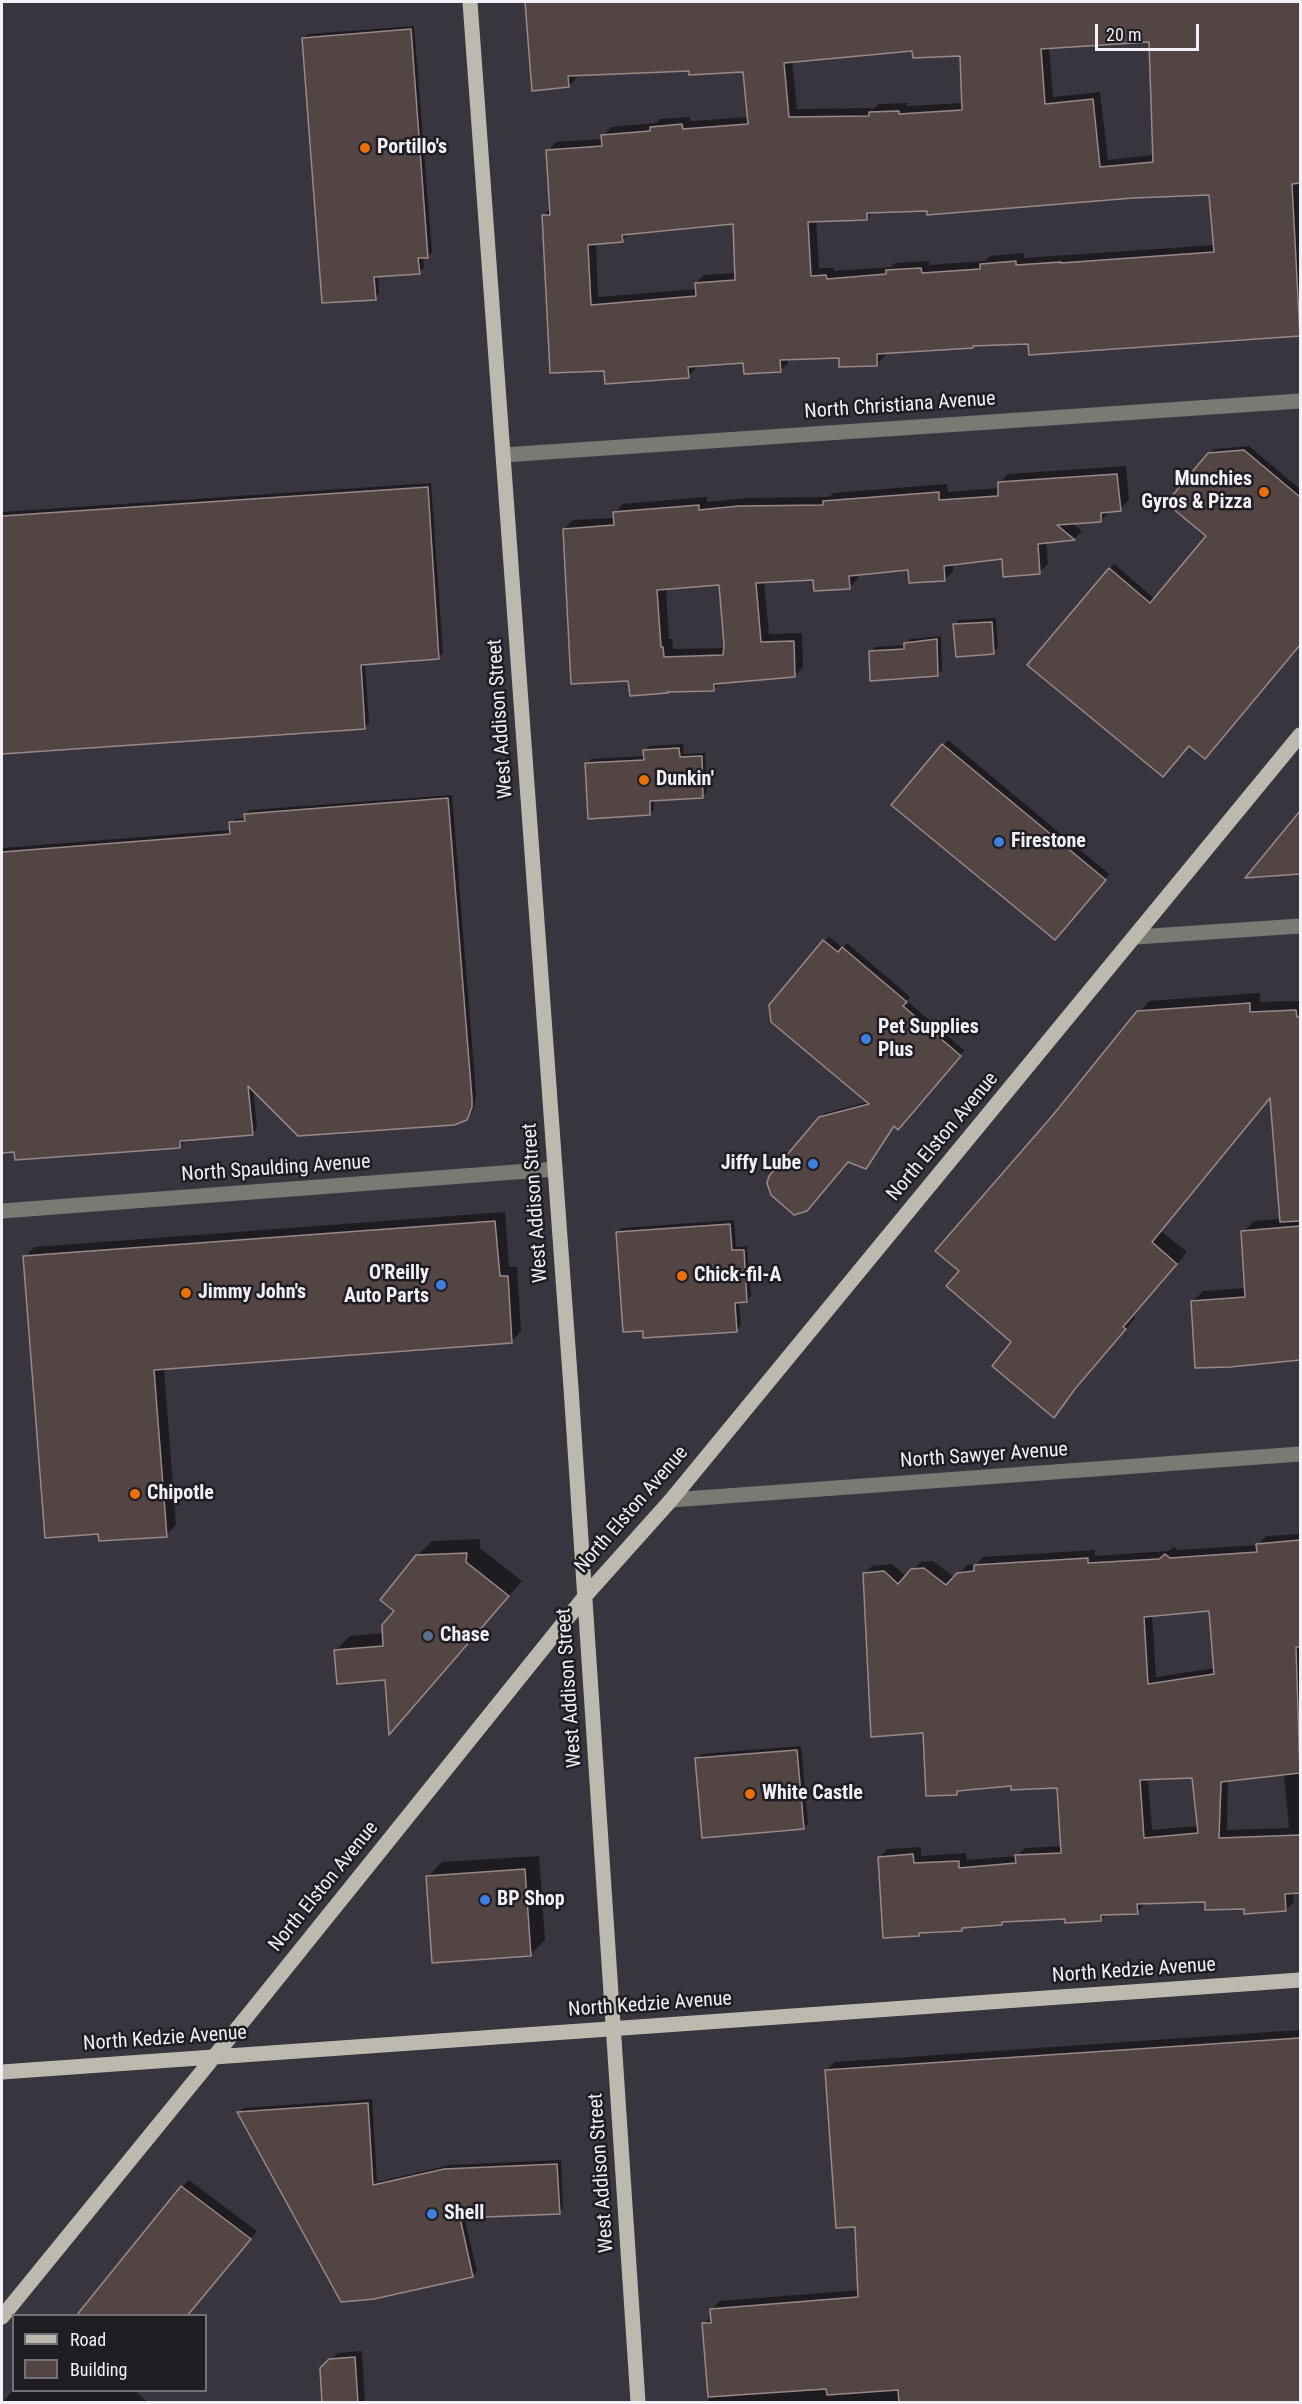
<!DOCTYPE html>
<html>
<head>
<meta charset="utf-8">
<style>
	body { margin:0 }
	#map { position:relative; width:1302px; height:2404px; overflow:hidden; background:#39353f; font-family:"Roboto Condensed",sans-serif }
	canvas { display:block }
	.frame { position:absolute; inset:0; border:3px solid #f2eff6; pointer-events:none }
	.legend { position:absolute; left:12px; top:2314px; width:195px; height:78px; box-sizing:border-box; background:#1f1d22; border:2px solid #737177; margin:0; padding:8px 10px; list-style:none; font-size:18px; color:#f2eff6 }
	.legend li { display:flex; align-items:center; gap:12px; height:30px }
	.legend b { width:30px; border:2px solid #737177 }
	.scale { position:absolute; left:1095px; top:24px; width:104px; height:27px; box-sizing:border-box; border:3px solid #f2eff6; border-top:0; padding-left:8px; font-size:18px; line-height:21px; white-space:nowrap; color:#f2eff6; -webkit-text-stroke:4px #1f1d22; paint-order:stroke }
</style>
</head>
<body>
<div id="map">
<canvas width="1302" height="2404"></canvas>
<div class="frame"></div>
<ul class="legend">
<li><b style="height:8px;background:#bcb9af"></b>Road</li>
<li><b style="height:16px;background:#524544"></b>Building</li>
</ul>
<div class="scale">20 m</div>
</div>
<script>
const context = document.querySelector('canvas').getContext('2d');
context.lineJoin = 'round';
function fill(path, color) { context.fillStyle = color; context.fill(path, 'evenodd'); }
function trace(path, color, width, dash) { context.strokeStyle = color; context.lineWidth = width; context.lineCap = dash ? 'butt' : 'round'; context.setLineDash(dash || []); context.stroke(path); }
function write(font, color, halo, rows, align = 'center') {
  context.font = font + ' "Roboto Condensed",sans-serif'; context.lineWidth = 5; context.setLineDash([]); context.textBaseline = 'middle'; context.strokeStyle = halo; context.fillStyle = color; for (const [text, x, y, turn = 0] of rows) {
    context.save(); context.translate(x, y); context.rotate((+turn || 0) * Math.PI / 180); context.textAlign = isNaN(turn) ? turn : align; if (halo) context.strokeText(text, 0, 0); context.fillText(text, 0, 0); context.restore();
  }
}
const shadow = new Path2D(`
	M526,2H1300V335L1031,353L1030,342L975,345L973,347L885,352V356L877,364L840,356L788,358V363L780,371L745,362L696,365V368L688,377L605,369L543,216L551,208L548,151L556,142L603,139V136L611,127L656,123L660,119L690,117V121L749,117L745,70L690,69L576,74L577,78L568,86L533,89ZM1150,40L1154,155L1108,160L1100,92L1053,97L1049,47ZM914,50L962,55L963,103L907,106V103L878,104L875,108L797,109L792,60ZM1210,194L1215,245L1024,258V253L990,256L985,261L929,265V261L895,263L891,267L834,271V268H819L816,220L866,219L874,211ZM735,223L736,273L704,275L696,283L697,289L598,297L596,243L622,241L630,233Z
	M414,26L432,252L428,256H423L424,268L419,272L378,275L379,294L375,298L303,38L308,34Z
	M1249,446L1300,489V643L1210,752L1110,569L1114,564L1155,599L1208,536L1209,454L1214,449Z
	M1126,466L1129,500L1120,509L1110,512L1101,520L1073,523L1082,531L1074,539L1046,542L1048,564L1039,573L1003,557L953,563V571L945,580L909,569L858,573V578L850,587L814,578L764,581L769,634L802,633L803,667L794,676L721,682L714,689L629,679L564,529L573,520L615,518V513L623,504L707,497V502L748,498L829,497L833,493L947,484L948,492L1000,488L999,483L1008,474ZM721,583L724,648L673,649L672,639H669L666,588Z
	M431,483L443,653L439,658L365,663L369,723L365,728L3,753L2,512Z
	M996,618L998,648L993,653L955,625L959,620Z
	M941,636L942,670L937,675L871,652L875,647L906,645L910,639Z
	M948,740L1109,874L1060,934L893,805Z
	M683,744L684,754L705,753L707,792L702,796L654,799V809L650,814L587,764L591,759L645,756V751L649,746Z
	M452,795L476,1094L474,1108L466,1119L253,1088L257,1129L252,1134L184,1139V1142L180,1146L2,1152V848L231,830V823L235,819L246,818L245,814L250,810Z
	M1300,813V872L1248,876Z
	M829,937L843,948L847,943L910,997L907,1001L964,1050L903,1123L895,1125L866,1167L848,1161L820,1118L825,1113L868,1102L824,941Z
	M1260,993V1002L1300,1001V1358L1230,1366L1192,1302L1203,1291L1246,1288L1243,1232L1254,1221L1280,1219L1271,1097L1161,1231L1187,1252L1133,1316L1135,1318L1054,1416L1013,1342L961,1271L1054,1116L1149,1001Z
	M505,1212L509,1267H517L521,1331L512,1341L164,1368L176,1525L166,1535L25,1257L34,1247Z
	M734,1220L736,1247L747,1246L751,1296L747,1301H739L741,1326L736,1330L644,1329L617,1233L622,1228Z
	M1300,1534V1892H1293L1294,1902L1286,1910L1245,1907L1206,1900L1145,1903L1137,1913L1107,1914L1101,1920L1066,1917L1005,1920L1002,1923L965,1926L962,1930L921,1932L919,1934L879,1858L887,1849L921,1847V1856L966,1853L967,1860L1017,1856L1025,1848L1062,1846L1058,1786L1013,1784L960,1790L956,1793L924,1731L864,1574L872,1566L892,1564L907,1577L921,1562L933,1561L955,1578L967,1565L977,1564L983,1557L1095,1550V1556L1168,1551L1174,1547L1178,1550L1257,1545L1266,1536ZM1210,1610L1215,1668L1156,1677L1152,1615ZM1284,1774L1289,1828L1227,1830L1228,1780ZM1194,1776L1198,1826L1152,1830L1148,1778Z
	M480,1539V1548L522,1581L403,1719L386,1678L336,1650L350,1636L384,1633L396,1611L417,1556L432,1541Z
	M801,1746L808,1824L803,1828L697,1759L701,1754Z
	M539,1856L545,1940L530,1955L428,1877L442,1862Z
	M1300,2030V2402H709L704,2324L712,2316L711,2310L720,2301L860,2290L856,2225L826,2070L835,2062Z
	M372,2099L377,2182L450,2165L561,2160L563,2208L559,2213L464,2217L477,2271L472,2275L239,2113L243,2108Z
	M189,2180L257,2231L187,2316L182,2187Z
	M362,2351L365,2402H324L322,2369L338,2353Z
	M14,2389L134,2390L148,2402H3Z`);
const building = new Path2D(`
	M525,2H1300V183L1292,184L1300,336L1029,355L1028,344L973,346V348L877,354V366L839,367V358L780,360L781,372L744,374L743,363L688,367L689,378L605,384L604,371L550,373L542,215H550L546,150L602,146L601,135L650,131V127L682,124L683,129L748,124L743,72L689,75V71L568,76L569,87L532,91ZM1149,42L1153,162L1100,167L1093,99L1045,104L1041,49ZM912,51L913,58L960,56L962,110L899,114V111L869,112V116L789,117L784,63ZM1209,195L1214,252L1061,263V262L1016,265V261L980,264V269L922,273L921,268L886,270V274L827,279L826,275L811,276L808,222L867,220V213L927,211V215L1133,198ZM733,224L735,280L695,283L696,296L591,305L588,245L623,242L622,235Z
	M411,29L428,258H418L420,274L374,277L376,300L322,303L302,38Z
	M1244,450L1300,497V645L1205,759L1189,746L1163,777L1027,665L1109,568L1150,603L1206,536L1166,503L1208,453Z
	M1117,474L1121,511L1101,513V522L1057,525L1075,540L1038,544L1040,574L1003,577L1002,559L944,566L945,581L909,583L908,570L849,576L850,589L814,591L813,580L756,583L761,642L794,641L795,677L714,684V691L667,692L668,693L630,696L628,681L571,684L563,529L614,525L613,512L699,505V510L739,506L823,505V501L939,492V500L998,496V482ZM719,585L724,645L723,655L664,657L663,647H661L657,590Z
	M428,487L439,659L361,665L365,729L2,754V516Z
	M992,622L994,654L956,657L953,624Z
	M937,639L938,676L870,681L869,651L904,649V643Z
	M942,744L1106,880L1055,940L891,805Z
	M679,748L680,757L702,756L703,798L650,801V815L588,819L585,763L644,760L643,750Z
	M448,798L472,1099V1107L467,1120L454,1125L298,1136L248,1086L253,1135L180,1141V1148L15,1160L14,1152L2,1153V852L230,834L229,822L245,821L244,814Z
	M1300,811V874L1245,878Z
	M823,940L838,952L842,947L907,1002L903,1006L961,1056L898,1130L894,1126L866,1169L848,1162L807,1211L794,1215L771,1195L767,1183L769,1176L819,1117L869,1104L771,1022L769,1005Z
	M1250,1003V1012L1296,1010L1297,1017H1300V1221L1280,1222L1270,1098L1152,1242L1177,1264L1123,1327L1126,1329L1075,1389L1054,1418L992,1366L1011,1342L946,1286L959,1271L935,1251L1053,1115L1137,1011Z
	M495,1221L500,1276H508L512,1343L154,1370L167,1537L99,1541L98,1534L45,1538L23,1256Z
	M730,1224L732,1250H744L747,1302L735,1303L737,1332L643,1338V1331L623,1332L616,1232Z
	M1300,1226V1360L1230,1367L1195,1368L1191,1301L1245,1297L1241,1231Z
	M1300,1540V1647H1296L1300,1773L1221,1782L1219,1838L1300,1835V1893L1285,1894L1286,1911L1244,1914V1909L1205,1910V1902L1137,1904L1138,1914L1101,1915V1921L1065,1923V1919L1002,1922V1925L962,1928V1931L919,1933V1936L883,1938L878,1857L913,1854L914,1863L959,1861V1868L1016,1863L1015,1855L1061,1853L1057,1788L1011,1790V1786L957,1791V1795L926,1796L923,1733L871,1737L863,1573L884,1571L898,1584L911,1569L924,1568L946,1585L957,1573L974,1571V1565L1088,1558V1563L1159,1559L1165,1554L1170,1558L1257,1552L1256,1544ZM1209,1611L1214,1674L1148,1684L1144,1617ZM1192,1778L1198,1833L1144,1838L1140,1780Z
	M467,1553L466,1562L509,1596L389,1735L385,1680L337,1684L334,1650L383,1646L382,1625L394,1611L380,1600L416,1555Z
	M797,1750L804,1829L702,1838L695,1758Z
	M525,1869L531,1956L432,1963L426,1876Z
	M1300,2038V2403H899L898,2390L827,2395L826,2389L708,2397L702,2323H711L710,2309L858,2297L855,2227L836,2228L825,2070Z
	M368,2103L373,2185L444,2169L557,2164L560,2214L460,2218L473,2277L374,2299L341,2302L237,2112Z
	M181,2186L251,2239L187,2316H76Z
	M355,2357L358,2403H322L320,2368L329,2359Z`);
const minor = new Path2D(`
	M503,455L1300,401
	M1136,937L1300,926
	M2,1211L555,1169
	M671,1500L1300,1454`);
const major = new Path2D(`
	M470,2L571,1388L638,2402
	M2,2072L1300,1980
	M2,2317L253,2009L586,1595L671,1500L1300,735`);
const markers = [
	[365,148,6,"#e8710a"],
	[1264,492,6,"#e8710a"],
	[644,780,6,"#e8710a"],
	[999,842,6,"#3f7fe0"],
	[866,1039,6,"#3f7fe0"],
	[813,1164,6,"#3f7fe0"],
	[682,1276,6,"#e8710a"],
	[441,1285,6,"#3f7fe0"],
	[186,1293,6,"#e8710a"],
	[135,1494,6,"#e8710a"],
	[428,1636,6,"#5c6f8a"],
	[750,1794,6,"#e8710a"],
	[485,1900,6,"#3f7fe0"],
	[432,2214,6,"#3f7fe0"]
];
const poiNames = [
	["Portillo's",377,148],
	["Munchies",1252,480,"right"],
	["Gyros & Pizza",1252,503,"right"],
	["Dunkin'",656,780],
	["Firestone",1011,842],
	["Pet Supplies",878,1028],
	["Plus",878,1051],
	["Jiffy Lube",801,1164,"right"],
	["O'Reilly",429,1274,"right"],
	["Auto Parts",429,1297,"right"],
	["Chick-fil-A",694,1276],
	["Jimmy John's",198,1293],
	["Chipotle",147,1494],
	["Chase",440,1636],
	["White Castle",762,1794],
	["BP Shop",497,1900],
	["Shell",444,2214]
];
const streetNames = [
	["North Christiana Avenue",900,406,-4],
	["West Addison Street",501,719,-94],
	["North Elston Avenue",943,1137,-50],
	["North Spaulding Avenue",276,1169,-4],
	["West Addison Street",536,1203,-94],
	["North Sawyer Avenue",984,1456,-4],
	["North Elston Avenue",632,1510,-49],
	["West Addison Street",570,1688,-94],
	["North Elston Avenue",324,1887,-51],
	["North Kedzie Avenue",1134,1971,-4],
	["North Kedzie Avenue",650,2005,-4],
	["North Kedzie Avenue",165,2039,-4],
	["West Addison Street",602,2173,-94]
];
fill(shadow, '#0007');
fill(building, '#524544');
trace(building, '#998a89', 1.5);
trace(minor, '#7a7973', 15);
trace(major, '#bcb9af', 15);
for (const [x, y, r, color] of markers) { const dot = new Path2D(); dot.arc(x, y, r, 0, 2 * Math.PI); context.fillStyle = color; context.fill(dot); trace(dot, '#1f1d22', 2); }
write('bold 20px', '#f2eff6', '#1f1d22', poiNames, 'left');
write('20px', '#f2eff6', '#1f1d22', streetNames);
</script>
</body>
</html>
